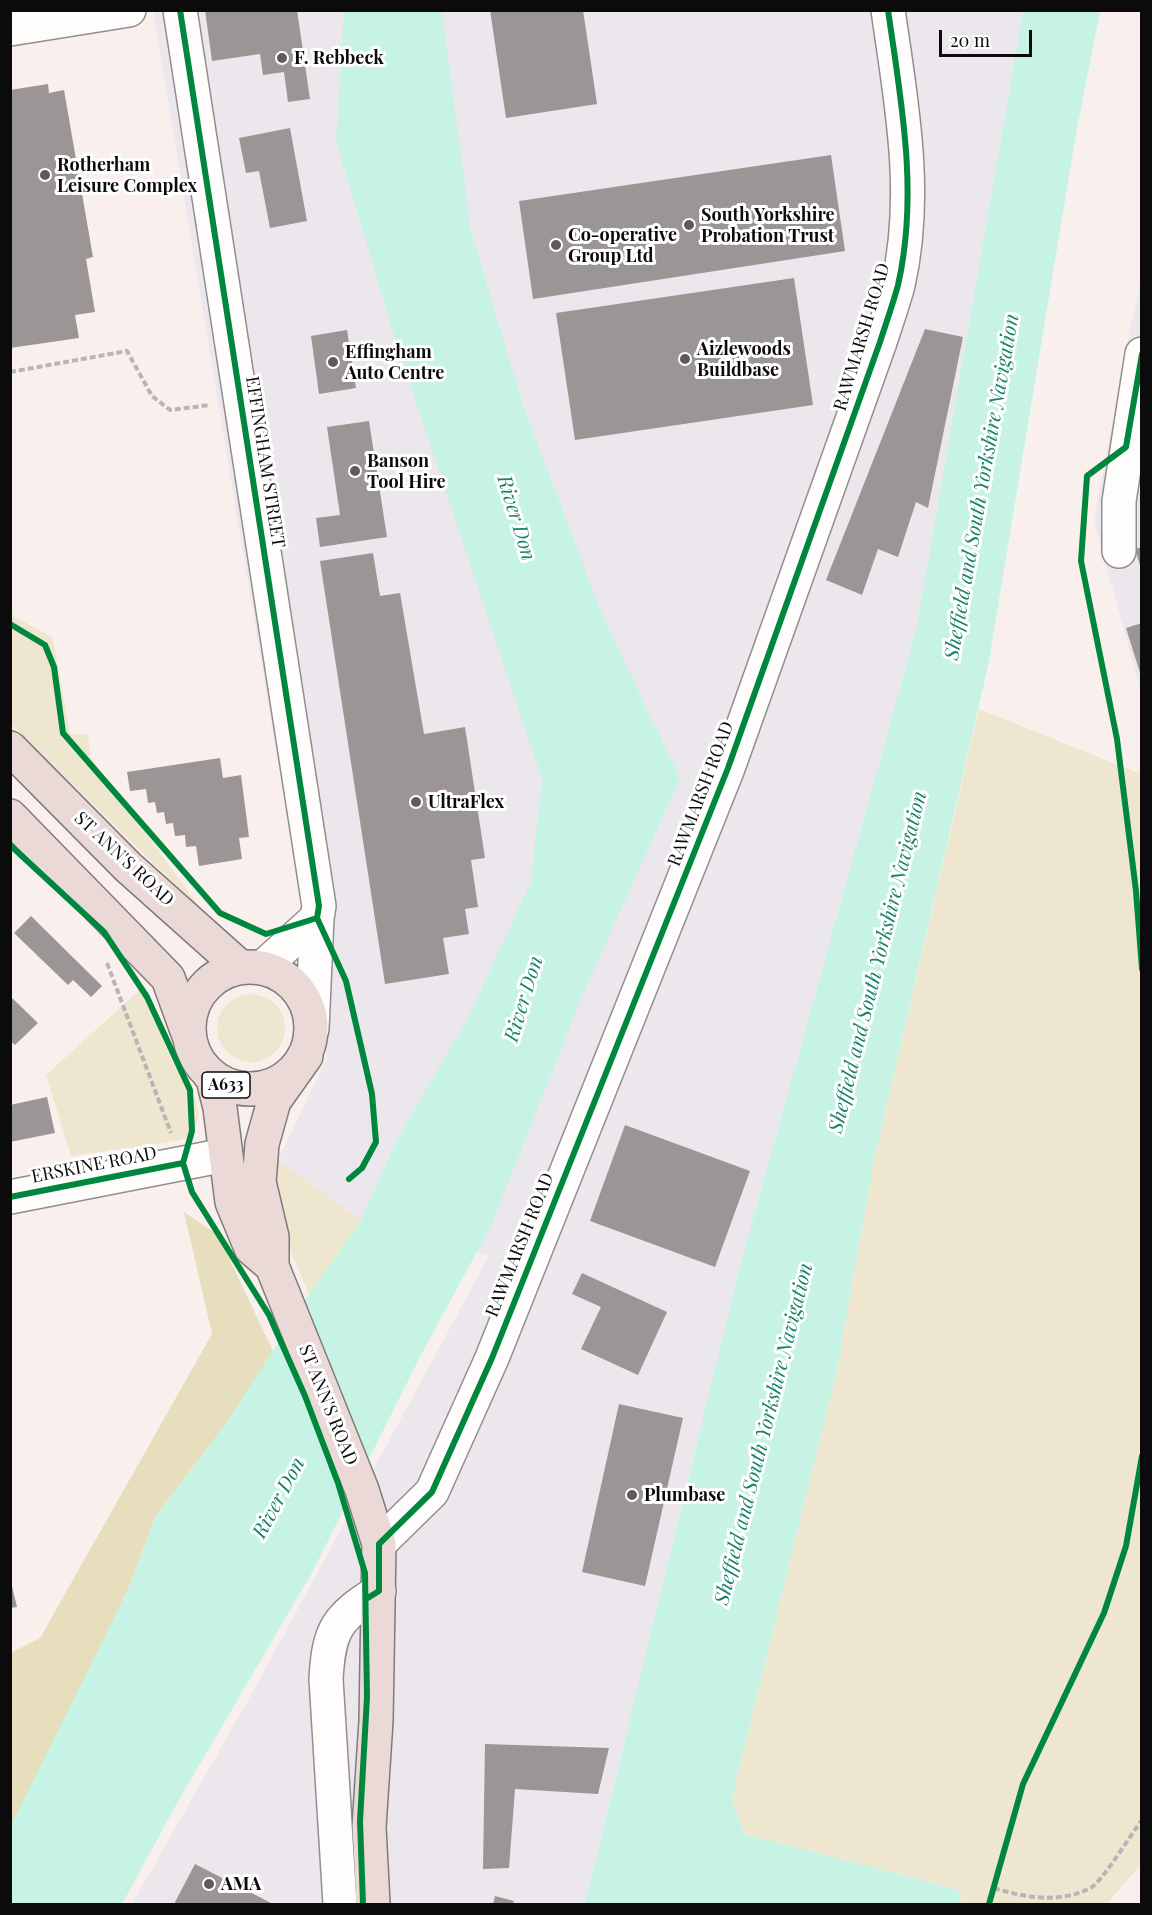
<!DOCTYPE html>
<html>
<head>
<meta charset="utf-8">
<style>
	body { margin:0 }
	#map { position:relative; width:1152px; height:1915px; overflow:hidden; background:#f9f0ee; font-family:"Playfair Display",serif }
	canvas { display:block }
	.frame { position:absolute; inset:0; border:12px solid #0b0b0b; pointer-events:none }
	.scale { position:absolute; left:939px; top:30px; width:93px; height:27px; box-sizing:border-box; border:3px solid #0b0b0b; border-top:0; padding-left:8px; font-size:18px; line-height:21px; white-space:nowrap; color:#0b0b0b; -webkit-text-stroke:4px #fff; paint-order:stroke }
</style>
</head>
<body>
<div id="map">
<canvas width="1152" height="1915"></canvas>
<div class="frame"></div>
<div class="scale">20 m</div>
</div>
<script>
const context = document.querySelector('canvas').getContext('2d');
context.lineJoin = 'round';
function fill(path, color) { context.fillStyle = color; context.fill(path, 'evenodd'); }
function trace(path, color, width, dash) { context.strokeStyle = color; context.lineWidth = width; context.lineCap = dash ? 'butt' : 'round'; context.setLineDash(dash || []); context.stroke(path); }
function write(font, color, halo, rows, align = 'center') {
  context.font = font + ' "Playfair Display",serif'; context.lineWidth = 6; context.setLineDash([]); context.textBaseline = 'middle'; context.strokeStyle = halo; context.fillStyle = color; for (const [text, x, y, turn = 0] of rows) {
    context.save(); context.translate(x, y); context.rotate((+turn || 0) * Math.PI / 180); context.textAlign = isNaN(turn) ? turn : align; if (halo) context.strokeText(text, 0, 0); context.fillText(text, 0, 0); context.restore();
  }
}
const industrial = new Path2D(`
	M153,11H1023L916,630L741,1262L585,1904H132L255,1688L489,1256L361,1220L278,1160L327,1058Z
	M1141,283V692L1094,521L1131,323Z`);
const green = new Path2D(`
	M10,614L53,638L70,734H88L90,757L204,913L11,724Z
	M979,709L1141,774V1864L1107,1904H961L959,1891L946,1886L744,1834L732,1798L837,1370L875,1156Z
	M143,987L171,1059L196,1100L199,1115L196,1126L187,1138L170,1142L71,1156L46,1075Z
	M217 1028a34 34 0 1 1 68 0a34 34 0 1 1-68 0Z
	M278,1160L361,1220L309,1294L281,1230L273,1198Z`);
const forest = new Path2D(`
	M184,1212L218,1235L273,1351L225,1425L155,1517L128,1590L11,1827V1653L40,1638L212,1334Z`);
const water = new Path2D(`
	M344,11H442L471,231L523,405L603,617L680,778L585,990L491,1226L423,1351L313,1571L176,1805L122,1904H11L10,1827L128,1590L155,1517L225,1425L309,1294L361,1220L396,1142L471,1012L531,881L542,779L400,355L336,141Z
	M1023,11H1100L1076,134L988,666L875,1156L837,1370L732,1798L744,1834L946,1886L959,1891L961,1904H585L741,1262L916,630Z`);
const building = new Path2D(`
	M205,10H297L310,99L288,102L284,72L263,75L260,54L212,61Z
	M490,10H583L597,104L506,118Z
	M48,84L49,93L64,90L93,257L86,259L95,312L75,315L79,338L10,348V90Z
	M290,128L307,221L270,228L259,171L246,173L239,138Z
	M831,155L845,251L533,299L519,201Z
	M794,278L813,405L575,440L556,313Z
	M925,329L963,337L928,508L916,502L898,557L878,549L862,595L826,580Z
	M347,330L356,388L319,394L311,336Z
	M369,421L387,537L320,547L316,518L340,515L327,427Z
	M1142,547V569H1141L1135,549Z
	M373,553L380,596L400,593L424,734L465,727L485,858L471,860L478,907L465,909L469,934L443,938L449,974L385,984L320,561Z
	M1142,623V676H1141L1126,628Z
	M220,758L223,778L241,775L249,837L239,838L242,859L199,866L196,846L186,847L185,835L175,836L173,823L166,824L164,812L157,813L155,802L148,803L146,789L130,791L127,772Z
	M31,916L102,986L91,997L73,980L68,985L14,933Z
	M10,996L38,1023L15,1045L10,1041Z
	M47,1097L55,1133L10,1142V1105Z
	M625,1125L750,1171L715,1267L590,1221Z
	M582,1273L667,1312L638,1375L581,1349L601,1307L572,1294Z
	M619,1404L683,1418L645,1586L582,1572Z
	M10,1578L17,1607L10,1608Z
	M485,1744L609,1748L598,1794L515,1789L509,1868L483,1869Z
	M195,1864L273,1904H174Z
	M495,1896L514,1901L513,1904H493Z`);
const path = new Path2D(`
	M10,372L127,351L152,396L170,410L210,405
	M107,963L171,1133
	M994,1888C1026,1898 1061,1904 1092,1887C1103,1880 1132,1833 1142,1820`);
const minor = new Path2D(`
	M180,10L319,906L317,918
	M10,29L129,10
	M1119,551V501L1142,354
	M262,968L317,918L312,1029
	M10,1197L225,1155
	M379,1544L432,1492L492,1358L728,768L880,342C886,323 893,304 898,285C919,193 901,101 888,10
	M340,1904L326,1679C329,1628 337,1618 379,1591`);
const major = new Path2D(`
	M10,748L128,867L240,967
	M10,816L168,978L188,1033
	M189 1028a61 61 0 1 1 122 0a61 61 0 1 1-122 0Z
	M306,1056L274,1101L262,1144L259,1182L272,1237V1266L362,1490L379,1544L376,1721L369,1827L373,1904
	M209,1074L213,1079L220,1108L232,1202L251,1248L272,1266`);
const cycleway = new Path2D(`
	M180,10L319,906L317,918
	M1142,354L1126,447L1087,476L1081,561L1117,739L1136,891L1142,969
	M10,624L45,645L54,667L63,733L220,913L266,934L317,918L346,981L372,1094L376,1142L362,1168L349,1179
	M10,845L104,932L147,997L190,1090L192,1131L183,1163L192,1192L269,1315L305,1396L338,1483L365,1573L367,1697L360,1821L363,1904
	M10,1197L183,1163
	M366,1599L379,1591V1544L432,1492L492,1358L728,768L880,342C886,323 893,304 898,285C919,193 901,101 888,10
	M989,1904L1023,1784L1104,1613L1126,1546L1142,1456`);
const markers = [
	[282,58,6,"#5e5b5a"],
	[45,175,6,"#5e5b5a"],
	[689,225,6,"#5e5b5a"],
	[556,245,6,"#5e5b5a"],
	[685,359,6,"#5e5b5a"],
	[333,362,6,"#5e5b5a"],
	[355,471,6,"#5e5b5a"],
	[416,802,6,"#5e5b5a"],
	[632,1495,6,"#5e5b5a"],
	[209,1884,6,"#5e5b5a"]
];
const shields = [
	[226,1085,48]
];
const shieldNames = [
	["A633",226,1085]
];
const poiNames = [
	["F. Rebbeck",294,58],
	["Rotherham",57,165],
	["Leisure Complex",57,186],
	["South Yorkshire",701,215],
	["Probation Trust",701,236],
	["Co-operative",568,235],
	["Group Ltd",568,256],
	["Aizlewoods",697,349],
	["Buildbase",697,370],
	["Effingham",345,352],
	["Auto Centre",345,373],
	["Banson",367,461],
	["Tool Hire",367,482],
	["UltraFlex",428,802],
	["Plumbase",644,1495],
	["AMA",221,1884]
];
const streetNames = [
	["RAWMARSH ROAD",862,337,-73],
	["EFFINGHAM STREET",265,462,81],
	["RAWMARSH ROAD",701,794,-69],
	["ST ANN'S ROAD",124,859,43],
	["ERSKINE ROAD",94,1165,-11],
	["RAWMARSH ROAD",520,1245,-68],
	["ST ANN'S ROAD",328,1405,68]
];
const waterNames = [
	["Sheffield and South Yorkshire Navigation",982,487,-80],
	["River Don",516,518,73],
	["Sheffield and South Yorkshire Navigation",878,962,-76],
	["River Don",524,999,-73],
	["Sheffield and South Yorkshire Navigation",764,1434,-76],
	["River Don",279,1498,-62]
];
fill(industrial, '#ece7ec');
fill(green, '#efe6cf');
fill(forest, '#e6debd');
fill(water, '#c6f3e4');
fill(building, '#9c9595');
trace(minor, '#928e8d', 36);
trace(major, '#7f7b7a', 36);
trace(path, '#b7b5b5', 4, [6, 3]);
trace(minor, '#fefdfc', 33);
trace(major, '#ebd9d8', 33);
trace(cycleway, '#00873e', 6);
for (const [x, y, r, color] of markers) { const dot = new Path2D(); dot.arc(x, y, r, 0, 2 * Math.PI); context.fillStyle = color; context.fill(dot); trace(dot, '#fff', 2); }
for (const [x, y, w] of shields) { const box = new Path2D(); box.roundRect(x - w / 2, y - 13, w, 26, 4.5); context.fillStyle = '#fff'; context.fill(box); trace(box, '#0b0b0b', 1.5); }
write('bold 16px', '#0b0b0b', null, shieldNames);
write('bold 18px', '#0b0b0b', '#fff', poiNames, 'left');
write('18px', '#0b0b0b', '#fff', streetNames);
write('italic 20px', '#18836a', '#fff', waterNames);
</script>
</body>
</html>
